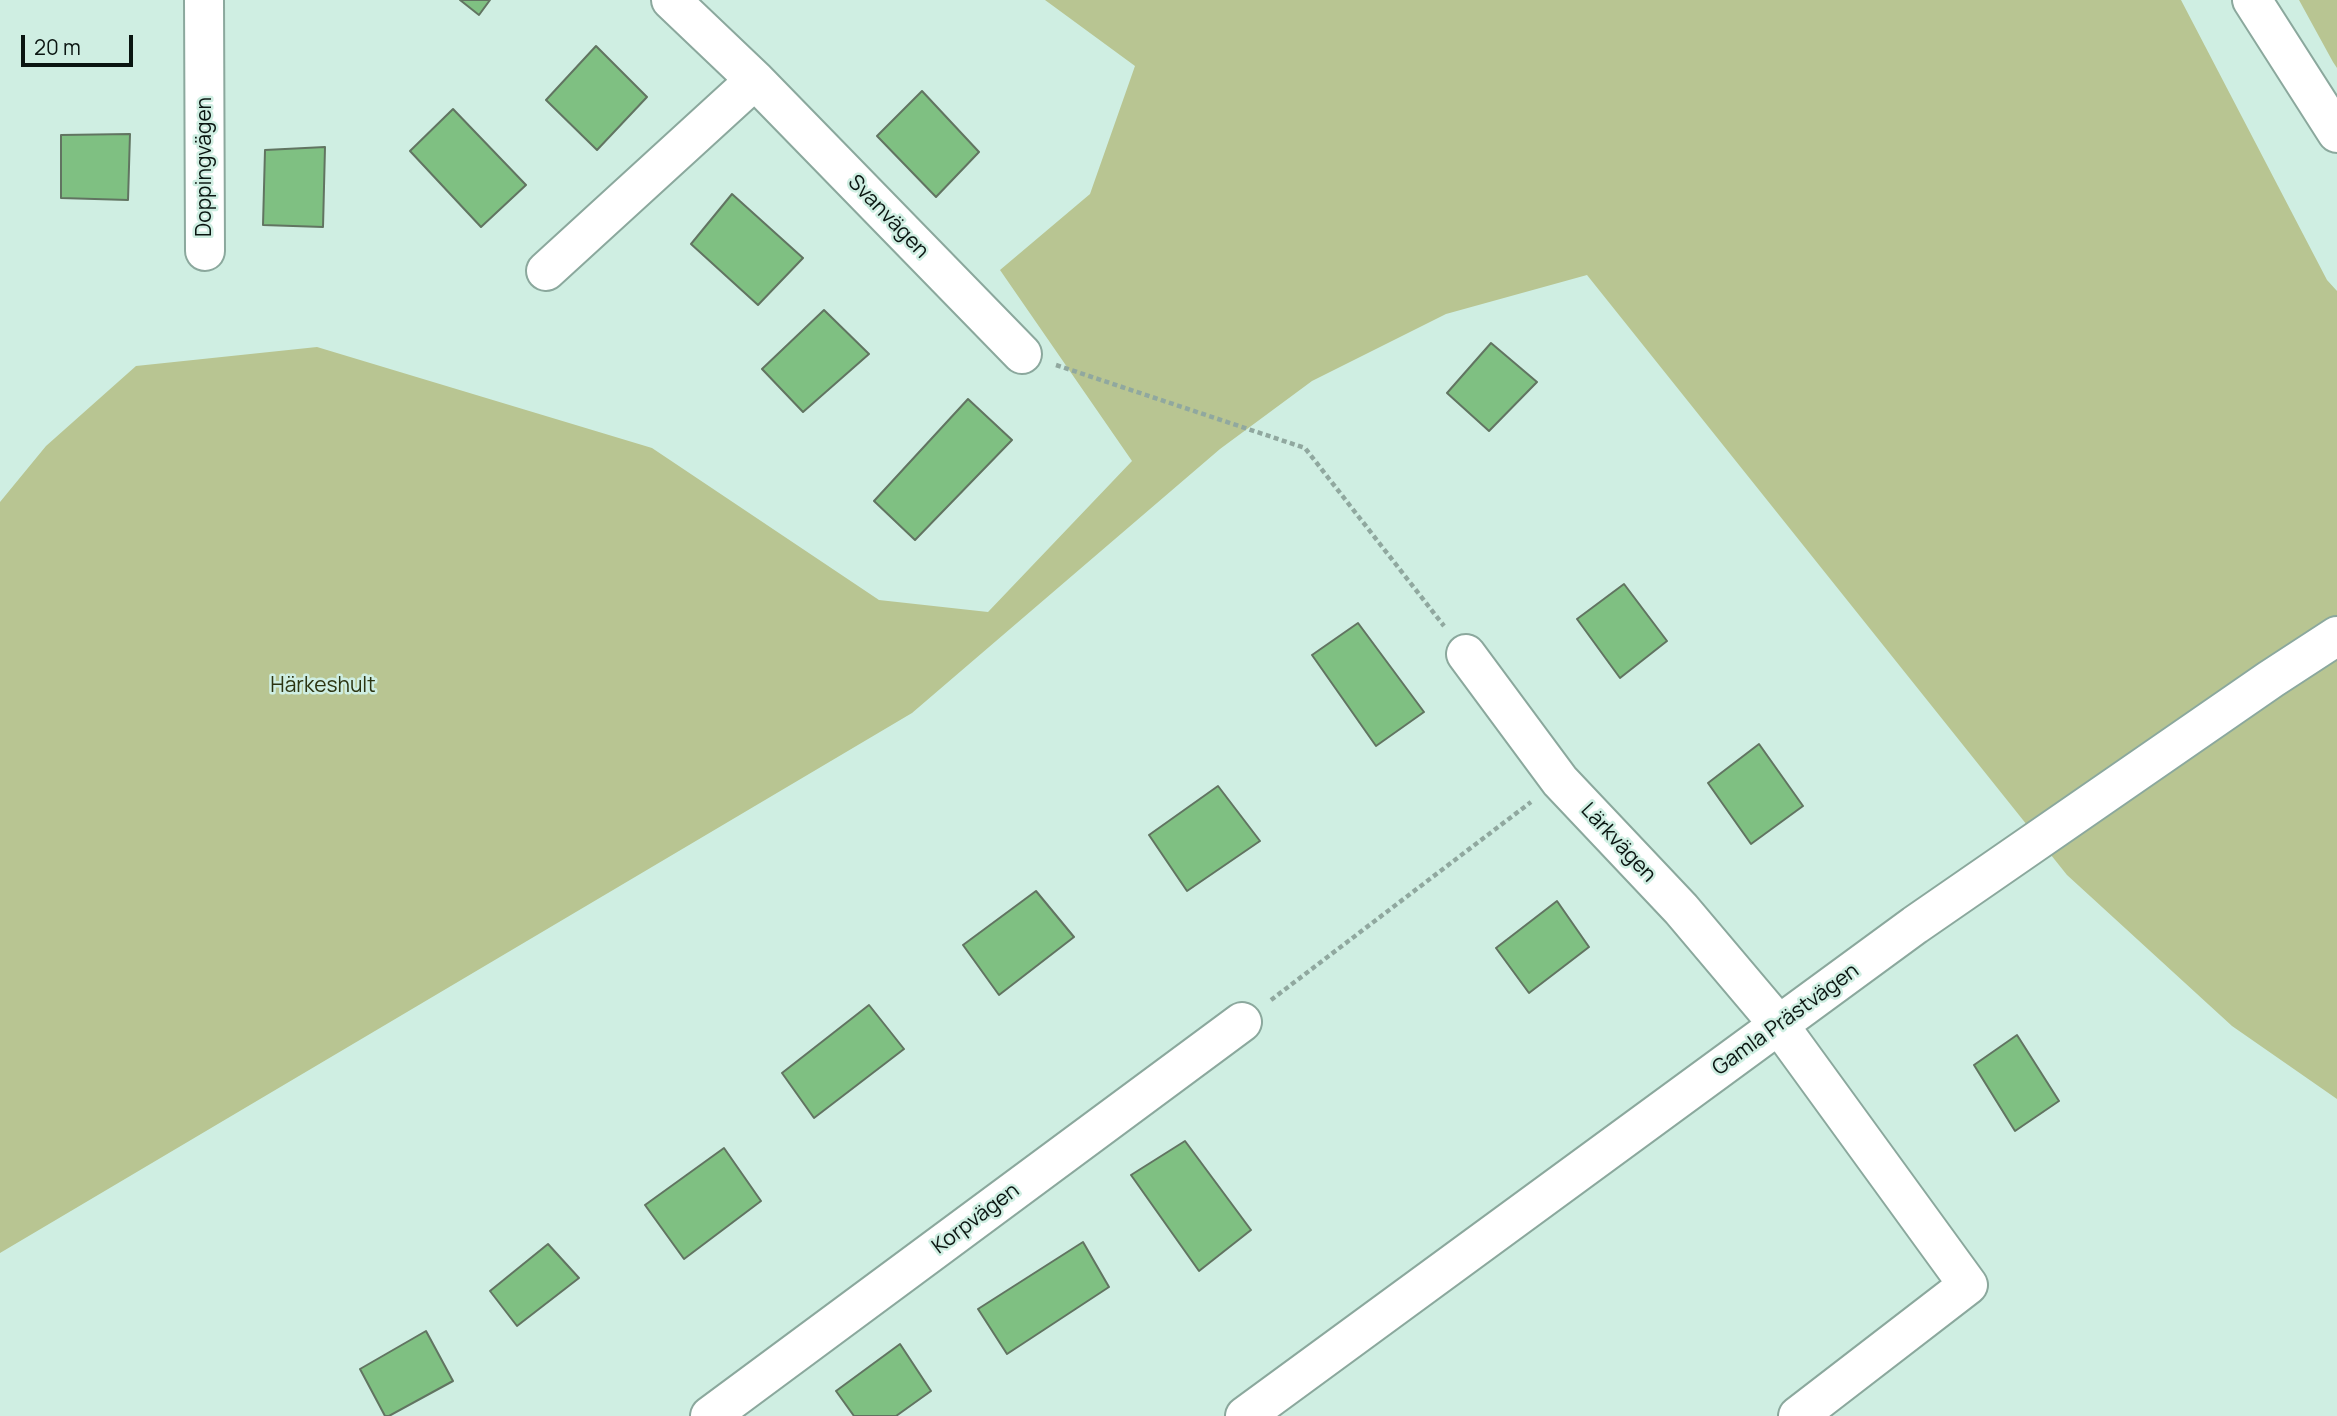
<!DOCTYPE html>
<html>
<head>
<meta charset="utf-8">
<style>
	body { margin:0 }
	#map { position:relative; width:2337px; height:1416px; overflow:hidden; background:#cfeee2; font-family:Manrope,sans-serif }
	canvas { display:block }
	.scale { position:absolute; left:21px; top:35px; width:112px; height:32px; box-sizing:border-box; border:4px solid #0a1511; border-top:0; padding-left:9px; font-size:21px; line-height:24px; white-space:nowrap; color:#0a1511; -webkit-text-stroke:5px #cfeee2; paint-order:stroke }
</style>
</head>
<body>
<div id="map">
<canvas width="2337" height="1416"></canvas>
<div class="scale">20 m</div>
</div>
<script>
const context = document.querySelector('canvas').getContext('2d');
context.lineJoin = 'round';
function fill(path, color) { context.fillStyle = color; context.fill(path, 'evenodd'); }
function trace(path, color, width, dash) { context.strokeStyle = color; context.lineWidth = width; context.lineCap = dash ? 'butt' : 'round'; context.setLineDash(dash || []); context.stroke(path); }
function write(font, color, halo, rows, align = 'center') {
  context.font = font + ' Manrope,sans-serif'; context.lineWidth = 5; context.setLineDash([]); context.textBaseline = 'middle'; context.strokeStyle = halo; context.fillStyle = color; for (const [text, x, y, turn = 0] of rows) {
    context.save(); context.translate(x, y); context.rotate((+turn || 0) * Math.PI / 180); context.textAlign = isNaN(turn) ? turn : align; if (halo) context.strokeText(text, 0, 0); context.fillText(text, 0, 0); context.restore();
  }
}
const green = new Path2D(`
	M1045,0H2181L2327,280L2337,291V1099L2232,1026L2067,875L1587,275L1446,314L1312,381L1220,449L912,713L0,1253V502L46,446L136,366L317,347L652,448L879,600L988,612L1132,461L1000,270L1090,194L1135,66Z
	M2299,0H2337V68L2333,62Z`);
const building = new Path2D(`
	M460,0H490L479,15Z
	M596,46L647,97L597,150L546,100Z
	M922,91L979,152L936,197L877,136Z
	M453,109L526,185L481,227L410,151Z
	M130,134L128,200L61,198V135Z
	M325,147L323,227L263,225L265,150Z
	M732,194L803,258L758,305L691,244Z
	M824,310L869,354L803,412L762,369Z
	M1491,343L1537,382L1489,431L1447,393Z
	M968,399L1012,440L915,540L874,501Z
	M1624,584L1667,641L1620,678L1577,619Z
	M1358,623L1424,712L1376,746L1312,655Z
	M1759,744L1803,806L1751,844L1708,783Z
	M1218,786L1260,841L1187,891L1149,835Z
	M1036,891L1074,937L999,995L963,945Z
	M1557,901L1589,947L1529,993L1496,948Z
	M869,1005L904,1049L814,1118L782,1073Z
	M2017,1035L2059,1101L2015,1131L1974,1065Z
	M1185,1141L1251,1230L1199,1271L1131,1175Z
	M724,1148L761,1201L684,1259L645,1205Z
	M1083,1242L1109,1287L1007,1354L978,1309Z
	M548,1244L579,1278L517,1326L490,1291Z
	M426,1331L453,1381L389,1416H385L360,1369Z
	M900,1344L931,1391L896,1416H854L836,1391Z`);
const path = new Path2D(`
	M1056,365L1305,448L1444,626
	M1271,1000L1531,802`);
const minor = new Path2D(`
	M204,0L205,251
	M671,0L755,80L1022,354
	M2252,0L2337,133
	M546,271L755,80
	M1466,654L1560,781L1681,909L1779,1025L1968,1285L1798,1416
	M710,1416L1242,1022
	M1245,1416L1915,925L2271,679L2337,636`);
const streetNames = [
	["Doppingvägen",205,167,-90],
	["Svanvägen",888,217,46],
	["Lärkvägen",1618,843,47],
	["Gamla Prästvägen",1786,1020,-36],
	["Korpvägen",976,1219,-37]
];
const parkNames = [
	["Härkeshult",323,686]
];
fill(green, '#b8c592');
fill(building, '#7fc082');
trace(building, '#617461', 2);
trace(minor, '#8ba89d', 42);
trace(path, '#90a89f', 4.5, [5, 3.5]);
trace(minor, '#fff', 38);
write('21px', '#0a1511', '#cfeee2', streetNames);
write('21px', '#2c3411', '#cfeee2', parkNames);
</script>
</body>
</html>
